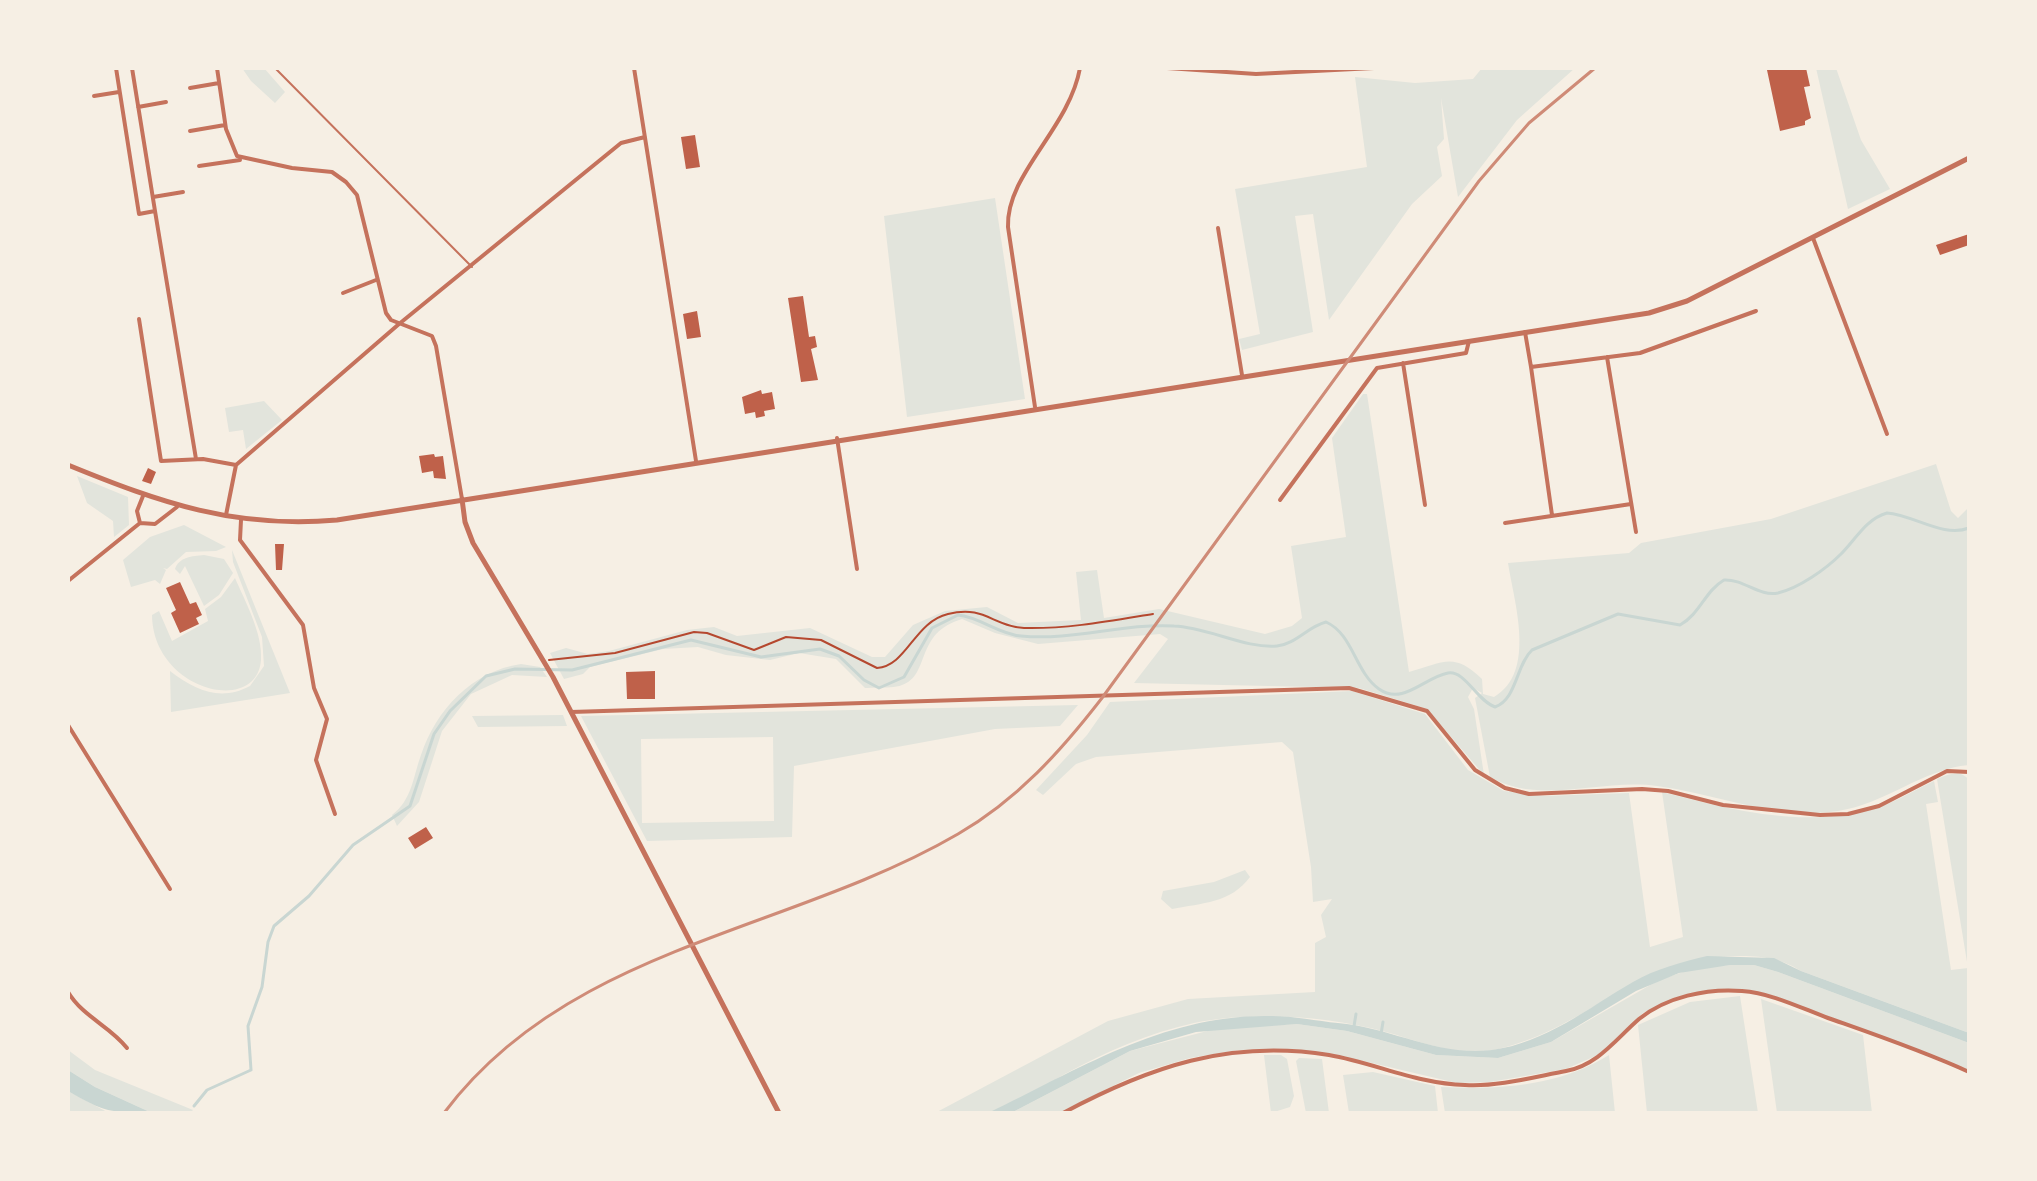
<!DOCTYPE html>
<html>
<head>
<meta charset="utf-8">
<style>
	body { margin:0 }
	#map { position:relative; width:2037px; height:1181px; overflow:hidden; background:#f6efe4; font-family:"Archivo Narrow",sans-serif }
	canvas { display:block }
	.frame { position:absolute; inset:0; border:70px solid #f6efe4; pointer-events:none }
</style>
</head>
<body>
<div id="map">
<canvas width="2037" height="1181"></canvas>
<div class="frame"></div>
</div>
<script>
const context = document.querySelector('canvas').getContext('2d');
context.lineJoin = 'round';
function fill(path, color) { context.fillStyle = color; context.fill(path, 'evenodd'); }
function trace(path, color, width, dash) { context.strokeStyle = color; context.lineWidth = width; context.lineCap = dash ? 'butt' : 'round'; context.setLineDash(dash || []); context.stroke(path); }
const green = new Path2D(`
	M242,68H264L285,92L275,103L251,81Z
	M1482,68H1575L1517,120L1458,197L1441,98L1444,139L1437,147L1442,176L1412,204L1329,320L1313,214L1295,216L1313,332L1242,350L1239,339L1260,334L1235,189L1367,167L1355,77L1415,83L1473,79Z
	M1816,68H1836L1861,140L1890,189L1848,209Z
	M995,198L1025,399L907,417L884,216Z
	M1363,394H1367L1409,672C1443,663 1453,651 1482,679L1483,694L1494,697C1537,672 1514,602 1508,563L1629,553L1641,543L1771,519L1936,464L1951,511L1958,518L1969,507V765C1923,769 1885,804 1838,811C1777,820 1716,794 1657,786C1601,778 1541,806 1490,777L1475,698L1482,693L1473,688L1468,697L1474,709L1484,775L1427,709L1359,688L1134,683L1168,639L1160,634L1038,644L995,633L962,619C914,633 931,675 902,685C892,689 876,687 865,688L836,659L799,653L770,660L726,655L698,647L663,649L590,667L583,674L564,679L550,653L566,648L588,654L609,651L687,630L714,627L737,636L810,628L872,657H885L913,625L945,611L987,607L1018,623L1081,620L1076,572L1097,570L1104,618L1159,609L1265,634L1292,626L1302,618L1291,546L1346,537L1332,438Z
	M264,401L282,420L246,449L243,430L229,432L225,408Z
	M77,476L128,497L129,525L114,537L113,521L87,503Z
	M184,525L226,547L216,551L186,552L167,569L163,568L166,570L160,584L155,580L131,587L123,560L150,537Z
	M232,550L290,693L171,712L170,671C195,690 220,702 250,686L264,666L262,637L233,562Z
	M204,555L224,559L233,573L219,595L204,606L185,566L180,574L175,569C179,557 192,556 204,555Z
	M235,578C245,601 263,634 261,660C257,716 153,691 152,615L159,611L172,641L208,621L205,609L221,597Z
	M521,664L540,667L547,677L512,675L471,694L442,731L419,802L397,826L392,815C412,800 413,777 421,755C436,710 472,671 521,664Z
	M1352,691L1425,714L1468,770L1504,791L1545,796L1629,793L1650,947L1683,937L1662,792C1732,810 1808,830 1879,807C1898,801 1916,789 1934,781L1938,802L1926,804L1951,970L1968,968L1937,779C1948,774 1961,769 1969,780V1033L1801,971C1780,958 1762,956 1737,956C1635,957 1590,1028 1498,1049C1459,1058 1422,1042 1386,1032C1325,1016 1256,1011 1194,1023C1149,1033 1105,1052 1065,1074C1042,1087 1015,1106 989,1113C973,1117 951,1113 935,1113L1108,1021L1188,999L1315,992V943L1326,937L1321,915L1332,899L1313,902L1311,867L1293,752L1282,742L1096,757L1076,764L1043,795L1036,790L1087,735L1110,702Z
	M1078,705L1060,726L995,729L794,766L792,837L647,841L581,716ZM773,737L774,821L642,823L641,739Z
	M563,715L567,726L478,727L472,716Z
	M1245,870L1250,877C1231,903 1202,903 1172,909L1161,899L1163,891L1214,882Z
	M1730,965H1754L1778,972L1969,1043V1070L1771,995L1722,990L1666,1002L1643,1013L1600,1054L1566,1069L1490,1082L1457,1083L1355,1059L1292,1049L1239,1050L1190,1058L1139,1073L1059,1113H1011L1130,1051L1219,1028L1297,1024L1347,1031L1436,1055L1498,1058L1551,1042L1659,980L1695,968Z
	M1740,996L1758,1113H1647L1638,1025L1690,1002Z
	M1761,999L1863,1035L1872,1113H1777Z
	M68,1050L95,1070L193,1110L190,1113H152L95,1087L68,1070Z
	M1264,1055H1281L1287,1059L1294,1096L1290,1107L1271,1113Z
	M1609,1055L1615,1113H1445L1441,1087C1499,1090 1560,1086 1609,1055Z
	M1299,1058L1322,1059L1329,1113H1306L1296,1061Z
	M1373,1072L1435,1086L1438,1113H1349L1343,1075Z
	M68,1091L109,1113H68Z`);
const water = new Path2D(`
	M1707,956L1774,958L1801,971L1969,1033V1043L1778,972L1754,965H1730L1679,973L1636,991L1551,1042L1498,1058L1436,1055L1347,1031L1297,1024L1196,1032L1130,1051L1011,1113H988C1079,1069 1167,1013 1272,1016C1294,1016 1317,1021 1338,1023C1390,1027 1438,1057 1492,1050C1545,1043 1588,1008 1633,982C1655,969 1682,962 1707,956Z
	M68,1070L95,1087L152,1113C111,1113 104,1112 68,1091Z`);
const stream = new Path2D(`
	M1354,1026L1356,1014
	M1381,1034L1383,1022
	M194,1106L207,1090L251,1070L248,1026L262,987L268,942L274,926L309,896L353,845L410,806L434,734L450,711L486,676L515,669L572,670L691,640L761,657L820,649L839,656L864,680L879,688L904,677L932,628L958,615C980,617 998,634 1021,636C1073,641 1123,623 1174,626C1207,627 1246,649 1277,646C1296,644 1307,627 1326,622C1353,634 1355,672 1379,689C1403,706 1425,677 1448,673C1465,670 1477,701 1495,707C1517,699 1516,665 1532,650L1618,614L1680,625C1700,614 1705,591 1724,580C1744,579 1759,597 1778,593C1799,588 1826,569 1841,554C1856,539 1866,519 1887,513C1914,515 1943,538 1969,528`);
const building = new Path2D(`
	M1777,68H1806L1810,86L1804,87L1811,118L1805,121V125L1780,131L1767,70Z
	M695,135L700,167L686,169L681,137Z
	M1969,234V245L1940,255L1936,245Z
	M803,296L809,337L815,336L817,347L811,349L818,380L801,382L788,298Z
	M697,311L701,337L687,339L683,314Z
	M761,390L762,394L772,392L775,409L764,411L765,416L756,418L755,412L745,414L742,397Z
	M434,454L435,457L443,456L446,479L434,478L433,471L422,473L419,456Z
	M148,468L156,472L151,484L142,481Z
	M275,544H284L282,570H276Z
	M180,582L190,604L196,602L202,615L196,618L199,624L180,633L171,613L176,610L166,588Z
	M655,671V699H627L626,672Z
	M426,827L433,838L415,849L408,838Z`);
const path = new Path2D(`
	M549,660L615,653L694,632L707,633L754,650L786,637L821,640L877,668C907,666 914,622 948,614C985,605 992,626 1024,628C1068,629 1110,621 1153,614`);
const service = new Path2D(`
	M275,68L472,267`);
const minor = new Path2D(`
	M116,68L139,214L155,211L132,68
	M217,68L226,129L237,156L292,168L332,172L346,182L357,195L386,313L391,320L432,336L436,346L462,499
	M634,68L696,461
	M1167,68L1256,74L1374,68
	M190,88L219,83
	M94,96L119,92
	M138,107L166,102
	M190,131L225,125
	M199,166L240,160
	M153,197L183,192
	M155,211L196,459
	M1218,228L1242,375
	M1813,238L1887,434
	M343,293L376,280
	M139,319L161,461L203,459L236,465
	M1525,332L1531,367L1640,353L1756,311
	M1607,357L1636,532
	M1403,363L1425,505
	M1531,367L1552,515
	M1035,407L1008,227C1006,174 1069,129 1080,68
	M837,438L857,569
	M1280,500L1377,368L1466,353L1469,341
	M226,515L236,465L399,324L621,143L645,137
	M241,520L240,540L303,625L314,688L327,719L316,760L335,814
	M140,523L137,511L143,496
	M1505,523L1631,504
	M68,581L140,523L155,524L177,507
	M571,712L1349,688L1427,711L1475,770L1505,788L1529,794L1642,789L1668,791L1723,805L1820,815L1848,814L1879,806L1947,771L1969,772
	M68,725L170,889
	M68,992C83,1017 110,1026 127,1048
	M1063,1113C1149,1067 1229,1039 1329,1055C1375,1063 1418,1084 1465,1085C1497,1087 1534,1077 1566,1071C1598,1065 1616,1039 1639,1019C1666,997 1707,988 1742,991C1771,993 1801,1008 1828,1018C1876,1035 1923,1051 1969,1072`);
const tertiary = new Path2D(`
	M68,465C161,503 235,529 337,520L1649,313L1687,301L1969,158
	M462,499L465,522L473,543L553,677L779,1113`);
const rail = new Path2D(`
	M444,1113C569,946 788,933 958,834C1017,800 1061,751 1102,698L1479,181L1529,123L1595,68`);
fill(green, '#e2e4dc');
fill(water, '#c9d6d2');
trace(stream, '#c9d6d2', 3);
fill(building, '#bf614a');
trace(path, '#b5482f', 2);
trace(service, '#c5725c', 2);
trace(minor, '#c5725c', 4);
trace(tertiary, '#c5725c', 5);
trace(rail, '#cf8b77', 3);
</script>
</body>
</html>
